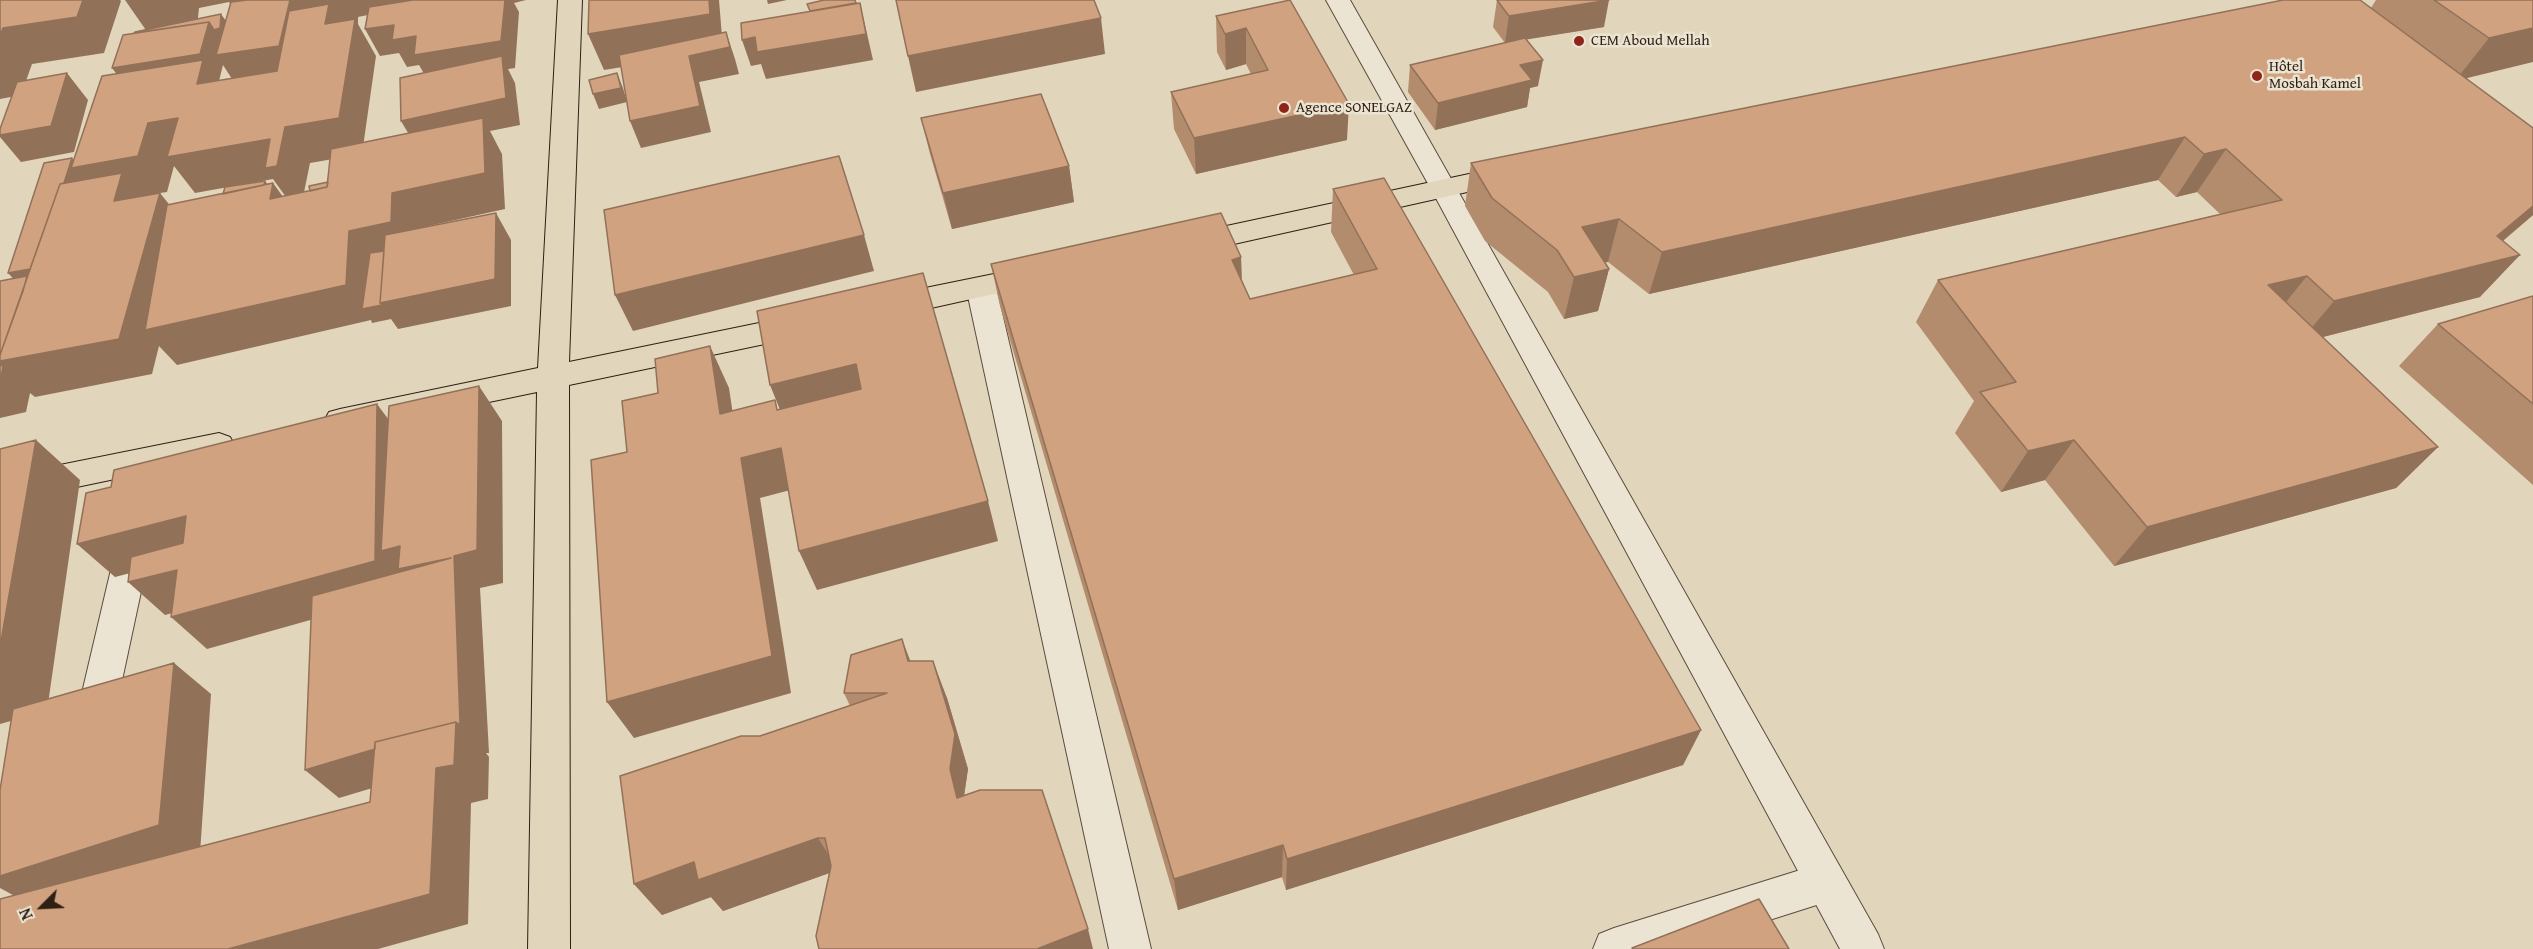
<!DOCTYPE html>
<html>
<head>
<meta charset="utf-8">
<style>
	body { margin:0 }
	#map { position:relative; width:2533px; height:949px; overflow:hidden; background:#e1d5bc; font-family:"Gentium Book Plus",serif }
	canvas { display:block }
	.north { position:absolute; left:12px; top:877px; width:60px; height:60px; -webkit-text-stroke:4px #ece4d3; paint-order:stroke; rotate:246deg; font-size:16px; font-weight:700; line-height:24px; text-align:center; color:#2f1f13 }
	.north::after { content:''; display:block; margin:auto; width:21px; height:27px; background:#2f1f13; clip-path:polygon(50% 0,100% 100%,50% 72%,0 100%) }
</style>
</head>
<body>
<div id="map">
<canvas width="2533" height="949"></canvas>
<div class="north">N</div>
</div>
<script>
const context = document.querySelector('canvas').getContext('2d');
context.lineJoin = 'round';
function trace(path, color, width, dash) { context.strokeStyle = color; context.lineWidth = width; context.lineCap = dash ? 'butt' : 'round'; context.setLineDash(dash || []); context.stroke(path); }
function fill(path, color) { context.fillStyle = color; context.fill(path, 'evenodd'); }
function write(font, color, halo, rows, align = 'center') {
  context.font = font + ' "Gentium Book Plus",serif'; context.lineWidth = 5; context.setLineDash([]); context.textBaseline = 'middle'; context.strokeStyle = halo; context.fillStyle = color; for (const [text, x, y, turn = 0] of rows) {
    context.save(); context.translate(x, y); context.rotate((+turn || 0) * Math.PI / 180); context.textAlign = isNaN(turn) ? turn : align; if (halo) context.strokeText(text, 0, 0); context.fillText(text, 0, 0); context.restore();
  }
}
const minor = new Path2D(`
	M981,277L991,280L996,287L1151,949H1109L966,287L971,280Z
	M137,517L149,521L154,531L112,727L106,739L93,744L80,739L74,727L120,531L125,521Z
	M1826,862L1840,868L1846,882L1840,896L1826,902L1678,949H1593L1599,934L1614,928Z`);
const tertiary = new Path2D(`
	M1326,0H1350L1878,934L1884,949H1840L1431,189Z`);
const primary = new Path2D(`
	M558,0H582L569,362L803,314L814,317L818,325L814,333L803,336L569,385L570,949H528L537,392L340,433L329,430L324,421L329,412L340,409L538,368Z
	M1511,165L1521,168L1525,174L1521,180L1189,254L1179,251L1175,244L1179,237L1189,234Z
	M1038,265L1048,268L1053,275L1048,282L886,318L875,315L871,307L875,299L886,296Z
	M219,433L230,437L235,446L230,455L0,503V477Z`);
const wall = new Path2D(`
	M1290,0L1347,140L1196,174L1174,129L1171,92L1251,74L1246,64L1226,70L1217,52L1216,16Z
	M1497,0L1604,27L1526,39L1538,86L1530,88L1527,107L1435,130L1408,92L1410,65L1505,43L1493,27Z
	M2376,0H2533L2466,79L2533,128V215L2503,241L2480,297L2323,337L2438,447L2396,488L2114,566L2045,480L2001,492L1955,433L1974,401L1916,322L1938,280L2220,214L2197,192L2176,197L2158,180L1649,294L1608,262H1605L1609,269L1598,311L1564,319L1548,292L1485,241L1465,206L1471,163L2371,8Z
	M921,118L1069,166L1074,202L952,229L930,154Z
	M1333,189L1701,730L1683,765L1286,890L1282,877L1178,910L1000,306L991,264L1241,257L1242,280L1250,299L1354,275L1331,232Z
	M2533,296V485L2399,366L2438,324Z
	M910,661L947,698L968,769L964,796L829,873L723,911L711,897L662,915L634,884L760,736L850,706L844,693Z`);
const shadedWall = new Path2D(`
	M83,0H120L121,1L104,53L32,64L21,95L0,99V35L3,28Z
	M125,0H526L514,3L519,12L515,68L508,69L515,83L520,125L490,131L502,154L505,209L415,229V258L496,213L511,240V306L398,329L391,319L372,323L371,320L177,365L159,346L152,374L35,397L30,393L26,412L0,418V361L23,289L8,273L72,158L78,166L148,123L296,72L234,82L223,65L219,81L133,95L112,68L209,22L221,14L231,28L239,18L229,2L199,8L197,27L150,36ZM426,3L365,29L380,56L399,53L407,67L419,65L429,82L401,121L417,148L392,193L349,231L184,223L160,193L167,192L174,166L195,193L273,179L291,204L302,202L310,163L362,154L376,56L358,24V17Z
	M709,0H719L723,49L726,32L735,59L739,74L699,82L711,132L641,148L630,121L689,56L604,70L588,34Z
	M767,0H787L768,4Z
	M1609,0L1604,27L1505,43L1509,16Z
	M860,3L873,60L766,79L761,64L751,66L742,40Z
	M1101,18L1105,54L916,92L908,56Z
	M1246,28V64L1226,70L1225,34Z
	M2533,28V62L2455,81L2489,38Z
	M1543,60L1538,86L1530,88L1527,107L1435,130L1438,103L1520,65Z
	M67,73L88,100L74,152L21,162L0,137V135Z
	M617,73L623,88L627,102L599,109L593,94Z
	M1349,104L1347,140L1196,174L1194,138Z
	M2185,137L2158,180L1649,294L1662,252Z
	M2226,149L2197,192L2176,197L2204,154Z
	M1069,166L1074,202L952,229L943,193Z
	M265,181L272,190L273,183L299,219L230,222Z
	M2533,206V215L2473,266L2520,255L2480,297L2299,343L2334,301L2497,236Z
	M1619,219L1608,262L1572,270L1582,227Z
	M864,235L874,271L633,331L615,295Z
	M1241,257L1242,300L1232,260Z
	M1609,269L1598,311L1564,319L1574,277Z
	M2307,276L2273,318L2268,285Z
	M710,346L729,388L739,455L720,414Z
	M856,364L870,406L787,427L770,385Z
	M479,386L502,421L503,583L480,588L489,753H486L489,757L488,799L471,803L468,924L378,949H228L436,769L339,798L305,770L403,594L207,649L171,617L377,404L403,439L454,556Z
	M36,440L80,480L47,711L0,724V647Z
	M2074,440L2045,480L2001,492L2028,451Z
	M2438,447L2396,488L2114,566L2147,527Z
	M781,448L798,488L760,498L791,693L634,738L607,702L741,458Z
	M988,501L998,541L817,590L799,551Z
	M186,516L220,550L115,577L77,544Z
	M177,570L213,602L165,615L128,582Z
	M902,639L916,676L908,661Z
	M933,661L947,698L968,769L963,803L957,798L950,769Z
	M174,663L211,694L200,853L33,906L0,888V876Z
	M1701,730L1683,765L1286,890L1287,859Z
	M818,838L838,870L723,911L711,897L662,915L634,884L694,862Z
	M1283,845L1282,877L1178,910L1174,879Z
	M1088,929L1093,949H1037Z`);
const building = new Path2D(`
	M0,0H83L77,17L3,28L0,35Z
	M247,0H290L279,46L216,55L231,2Z
	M292,0H303L292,2Z
	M413,0H505L501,41L414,55L416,36L392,40L394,25L365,29L369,7Z
	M589,0H709L710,14L588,34Z
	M824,0H855L856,3L810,11L807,4Z
	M896,0H1094L1101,18L908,56Z
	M1290,0L1349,104L1194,138L1171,92L1268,70L1246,28L1225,34L1216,16Z
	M1497,0H1609L1509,16Z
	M2283,0H2360L2533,128V206L2497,236L2520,255L2334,301L2307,276L2268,285L2438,447L2147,527L2074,440L2028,451L1980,392L2016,382L1938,280L2282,200L2226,149L2204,154L2185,137L1662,252L1619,219L1582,227L1609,269L1574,277L1557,250L1492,198L1471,163Z
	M2434,0H2533V28L2489,38Z
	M860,3L866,34L757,52L755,37L742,40L741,23Z
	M329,4L325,24L355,19L339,118L285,127L277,166L265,168L270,139L167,157L178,118L148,123L138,156L71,168L102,76L203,60L197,84L277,71L289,11Z
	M221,14L220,28L214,30L209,22L134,33L135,32Z
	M209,22L200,54L112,68L123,35Z
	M726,32L730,47L689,56L700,106L630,121L619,55Z
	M1525,38L1543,60L1520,65L1532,80L1438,103L1410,65Z
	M502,56L506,98L401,121L400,78Z
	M67,73L51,126L0,135V129L17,82Z
	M617,73L621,88L593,94L589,80Z
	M1041,94L1069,166L943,193L921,118Z
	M483,118L485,173L392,193L391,222L349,231L346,285L145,330L167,205L273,183L270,199L327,187L331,149Z
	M839,156L864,235L615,295L604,210Z
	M72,158L64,183L60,184L30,269L8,273L44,163Z
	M122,173L114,201L160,193L119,339L0,361V355L60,184Z
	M1384,178L1701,730L1287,859L1283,845L1174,879L991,264L1221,213L1241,257L1232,260L1250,299L1377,269L1333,189Z
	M265,181L264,185L223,194L225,187Z
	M328,182L327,187L310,191L309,186Z
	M496,213L495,279L380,303L385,235Z
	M384,251L380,303L382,305L362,309L370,253Z
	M923,273L988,501L799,551L781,448L741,458L772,656L607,702L591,460L627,452L622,401L658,393L655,359L710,346L720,414L775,400L777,410L861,389L856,364L770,385L757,311Z
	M27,276L23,291L0,355V281Z
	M2533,296V404L2438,324Z
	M0,364L3,367L0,381Z
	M479,386L477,550L454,556L460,723L458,724L456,722L375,742V749L305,770L312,596L451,558L398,569L400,546L381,551L389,406Z
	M377,404L375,561L171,617L177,570L128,582L131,557L183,543L186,516L77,544L86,493L111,487L114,470Z
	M36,440L0,647V449Z
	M902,639L908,661H933L955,734L950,769L957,798L980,790H1042L1088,929L1037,949H819L816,936L831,866L825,838H818L698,880L694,862L634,884L620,776L741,736H760L887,693H844L851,655Z
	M174,663L159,825L0,876V790L13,709Z
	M456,722L454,765L436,768L430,894L228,949H0V899L370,802L375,742Z
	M1759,899L1789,949H1633L1632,948Z`);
const markers = [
	[1579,41,6,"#8f2418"],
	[2257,76,6,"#8f2418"],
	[1284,108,6,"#8f2418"]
];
const farPoinames = [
	["CEM Aboud Mellah",1591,41],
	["Hôtel",2269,67],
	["Mosbah Kamel",2269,84],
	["Agence SONELGAZ",1296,108]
];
trace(minor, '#5c4c3d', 2);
trace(tertiary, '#5c4c3d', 2);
trace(primary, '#2f1f13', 2);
fill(minor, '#ece4d3');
fill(tertiary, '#ece4d3');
fill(primary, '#e1d5bc');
fill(wall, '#b38b6d');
fill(shadedWall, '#927159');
fill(building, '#d0a27f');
trace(building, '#927159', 1.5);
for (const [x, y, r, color] of markers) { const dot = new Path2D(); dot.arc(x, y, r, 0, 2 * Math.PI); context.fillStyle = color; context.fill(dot); trace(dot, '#ece4d3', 2); }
write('15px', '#2f1f13', '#ece4d3', farPoinames, 'left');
</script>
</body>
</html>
